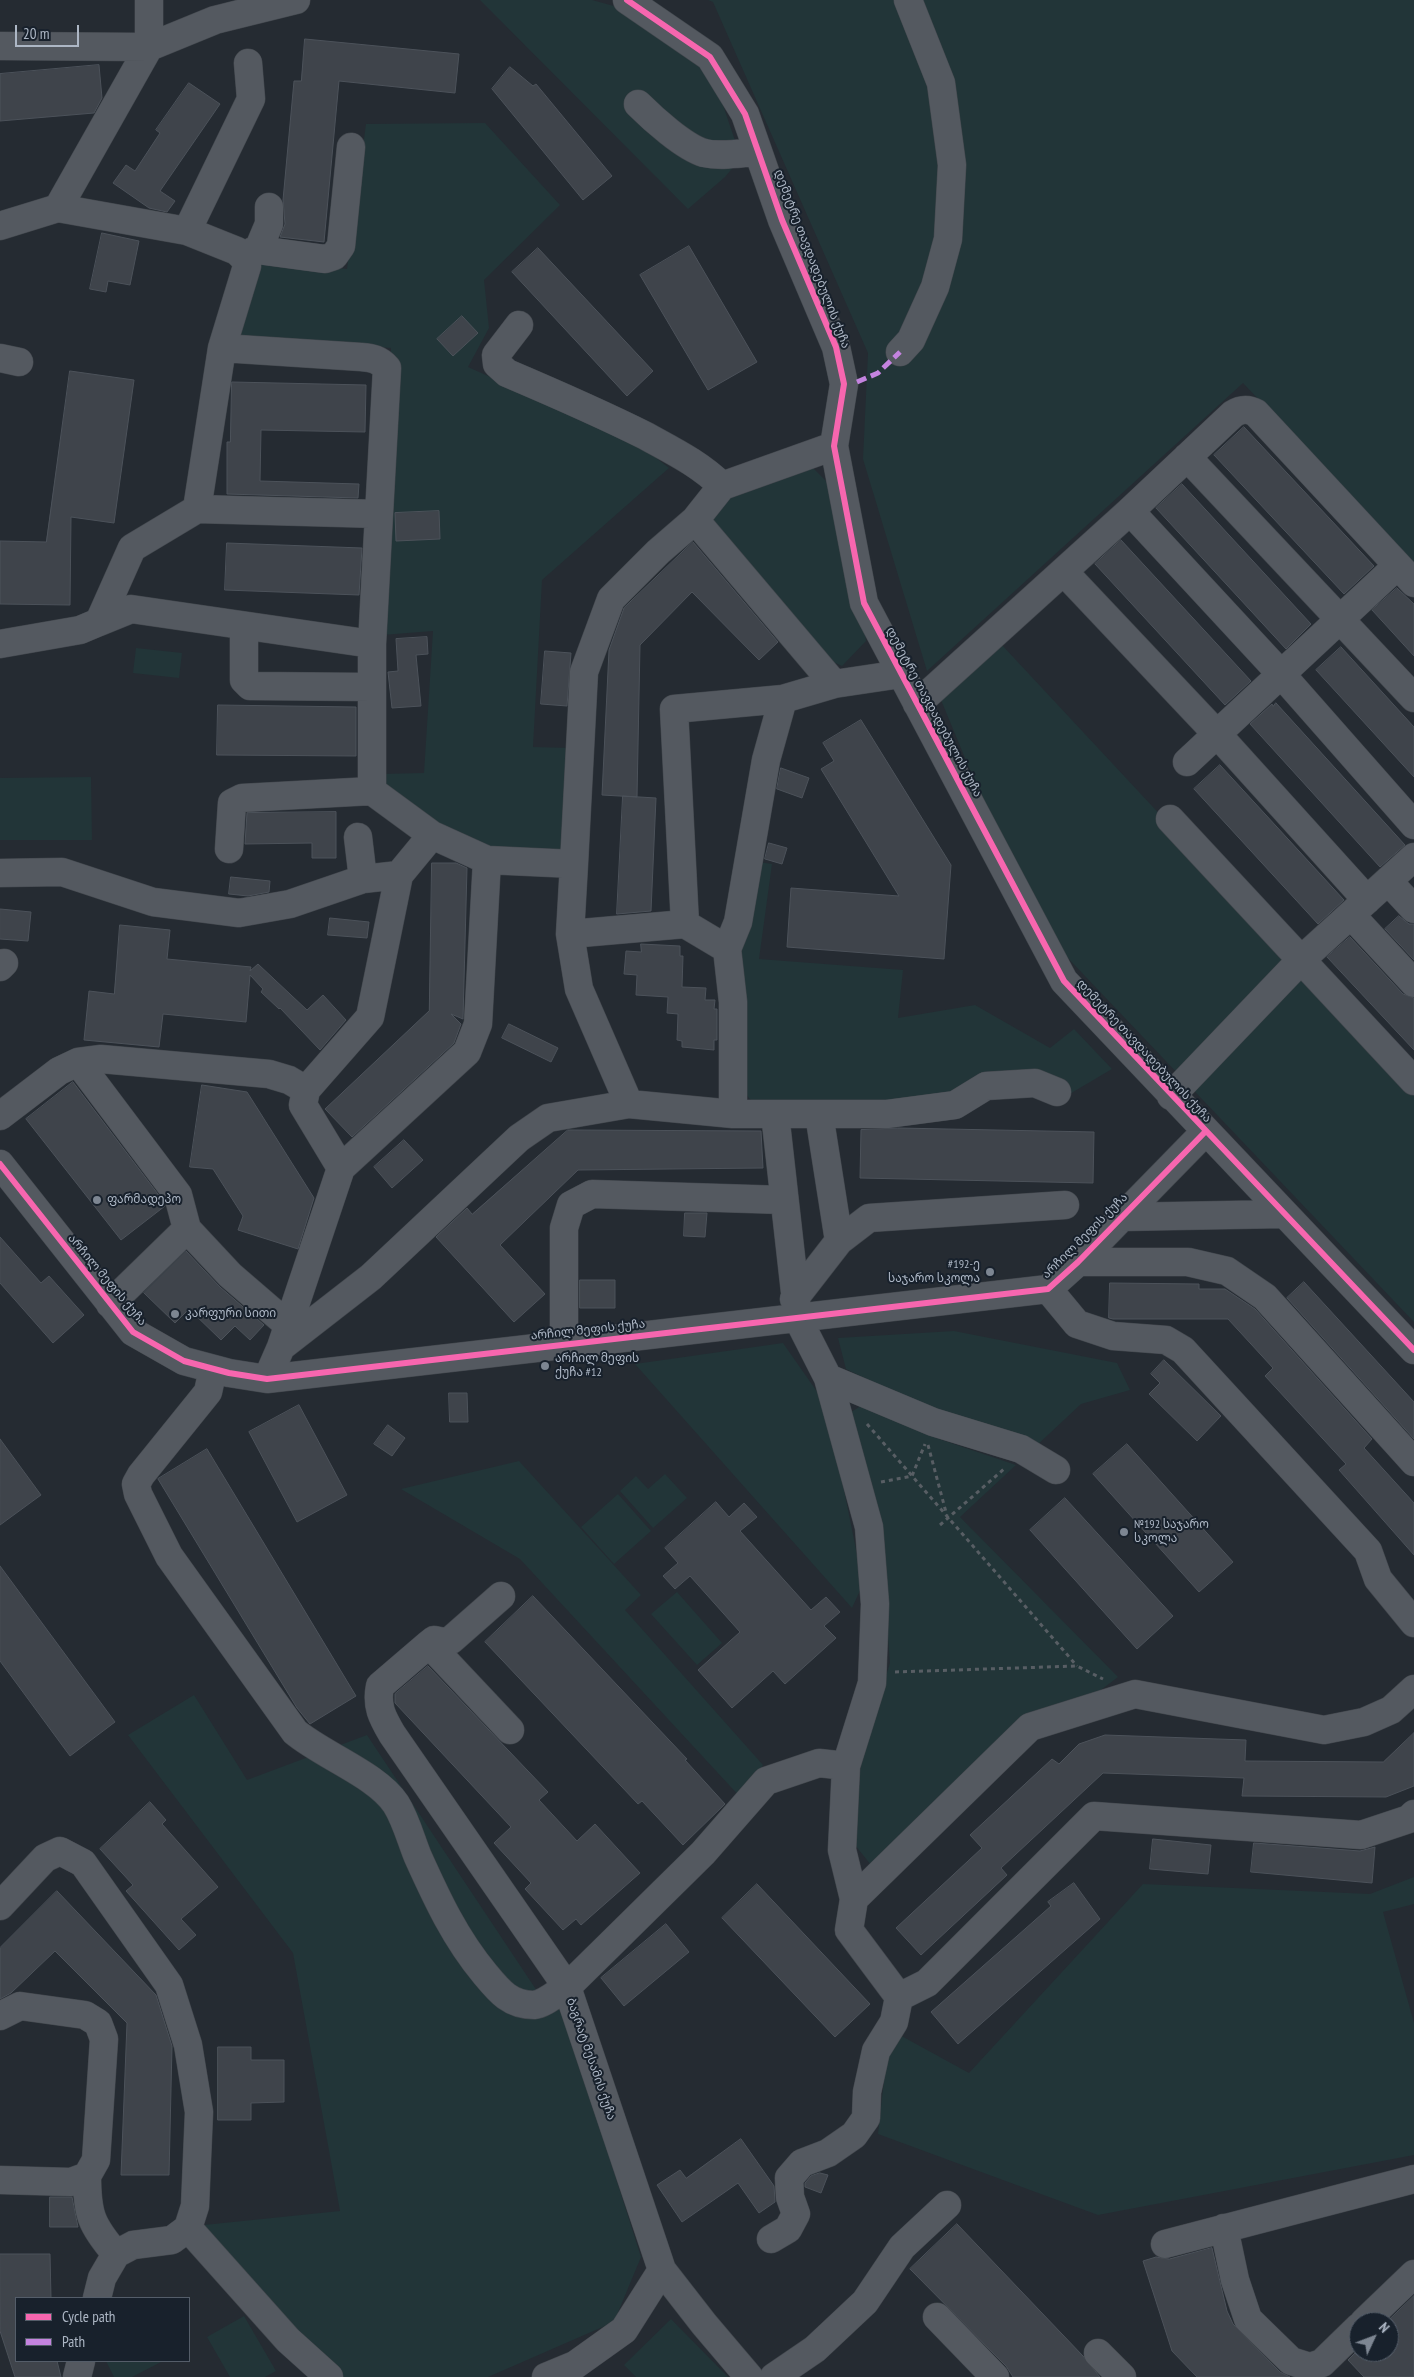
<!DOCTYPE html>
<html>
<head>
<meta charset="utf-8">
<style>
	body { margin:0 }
	#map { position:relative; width:1414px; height:2377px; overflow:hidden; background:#252b32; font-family:"PT Sans Narrow",sans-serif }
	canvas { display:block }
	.legend { position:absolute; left:15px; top:2297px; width:175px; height:65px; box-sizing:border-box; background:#18212c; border:1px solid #545d69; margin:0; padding:6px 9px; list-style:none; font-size:15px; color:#adb7c5 }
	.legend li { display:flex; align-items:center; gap:10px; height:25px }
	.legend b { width:25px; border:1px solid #545d69 }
	.north { position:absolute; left:1349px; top:2312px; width:50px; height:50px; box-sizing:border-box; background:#18212c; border:1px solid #545d69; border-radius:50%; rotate:47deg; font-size:14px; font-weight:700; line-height:20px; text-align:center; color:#adb7c5 }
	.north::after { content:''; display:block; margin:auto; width:18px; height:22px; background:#7d8692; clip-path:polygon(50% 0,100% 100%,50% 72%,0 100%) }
	.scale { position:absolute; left:15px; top:25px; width:64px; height:22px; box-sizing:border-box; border:2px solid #adb7c5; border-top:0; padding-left:6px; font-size:15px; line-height:18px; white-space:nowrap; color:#adb7c5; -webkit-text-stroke:4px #18212c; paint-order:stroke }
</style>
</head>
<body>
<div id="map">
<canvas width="1414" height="2377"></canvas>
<ul class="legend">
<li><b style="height:6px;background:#f766af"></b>Cycle path</li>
<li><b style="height:6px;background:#c483df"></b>Path</li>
</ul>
<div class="north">N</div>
<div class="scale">20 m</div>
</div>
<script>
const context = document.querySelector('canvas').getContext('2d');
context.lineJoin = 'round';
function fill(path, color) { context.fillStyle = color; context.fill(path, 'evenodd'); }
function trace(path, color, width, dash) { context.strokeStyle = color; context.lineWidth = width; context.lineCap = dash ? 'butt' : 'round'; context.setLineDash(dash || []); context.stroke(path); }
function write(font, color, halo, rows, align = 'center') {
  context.font = font + ' "PT Sans Narrow","Noto Sans Georgian",sans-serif'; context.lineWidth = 4; context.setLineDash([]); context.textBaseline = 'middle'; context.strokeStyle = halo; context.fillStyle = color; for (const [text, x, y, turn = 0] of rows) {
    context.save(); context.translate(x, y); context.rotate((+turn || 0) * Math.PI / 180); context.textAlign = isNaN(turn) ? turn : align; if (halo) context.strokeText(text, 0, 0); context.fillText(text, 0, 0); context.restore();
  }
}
const green = new Path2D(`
	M480,0H592L621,8L713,76L741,158L725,177L688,209Z
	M708,0H1414V563L1243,383L927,671L863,459L868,353L713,2Z
	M485,123L560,205L484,280L489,328L468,367L637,443L669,468L542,580L533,747L571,748L564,853H497L437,826L386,794L381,774L424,773L433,631L382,635L391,348L231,335L247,272L263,260L347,269L366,124Z
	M809,464L829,484L864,619L866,641L842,666L831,661L707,523L726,489Z
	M1001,644L1414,1087V1322L1065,955L989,816L941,700Z
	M136,648L182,653L179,678L133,673Z
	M91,777L92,840H0V778Z
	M759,862L772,864L759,959L903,970L898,1018L975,1005L1050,1048L1074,1029L1112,1069L1068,1095L1053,1081L932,1101L757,1107L742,1090L737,961Z
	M954,1331L1117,1363L1130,1390L1081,1404L1034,1448L948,1419L846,1369L838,1338Z
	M783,1343L827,1406L863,1584L852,1608L635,1364Z
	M864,1404L939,1439L1016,1465L960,1517L1118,1677L871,1865L855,1845L861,1758L890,1663L878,1510L848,1414Z
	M519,1461L641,1595L625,1610L763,1765L742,1799L520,1559L401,1489Z
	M665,1474L687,1498L653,1528L620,1491L636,1476L648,1489Z
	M618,1494L651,1531L614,1564L581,1527Z
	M677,1592L722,1643L697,1665L651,1614Z
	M194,1695L247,1780L367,1735L537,1991L562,2008L641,2257L614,2322L488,2377H338L271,2310L204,2225L340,2211L293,1953L128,1735Z
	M1414,1877V1904L1383,1912L1414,2023V2155L1098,2215L878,2134L885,2071L896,2033L969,2073L1143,1884L1370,1894Z
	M244,2316L276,2371L265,2377H230L207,2337Z
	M671,2319L728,2377H636L624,2365Z
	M106,2361H161V2362L132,2377H114Z`);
const building = new Path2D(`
	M305,39L459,54L455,93L339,81L324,242L280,237L285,224L283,200L294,81H301Z
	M99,65L102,98L94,113L0,121V74Z
	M510,67L533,86L536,84L612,176L583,200L492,89Z
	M189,83L220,104L160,191L175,201L167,212L149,208L113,183L126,165L135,171L160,133L156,130Z
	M102,233L139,241L130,285L108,281L106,292L90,289Z
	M689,246L757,362L708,390L640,275Z
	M538,248L653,371L627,396L512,272Z
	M462,316L478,333L453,356L437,339Z
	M70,371L134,380L114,523L71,517L70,605L0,604V541L46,542Z
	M232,382L366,385L365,432L261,430L260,481L359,484L358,498L227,494V442H230Z
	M1244,427L1374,566L1344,594L1214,455Z
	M1182,484L1311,624L1286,649L1156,508Z
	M439,511L440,539L396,541L395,513Z
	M1121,540L1251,681L1225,705L1095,564Z
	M693,542L778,642L759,660L692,592L640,645L637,797L602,795L609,650L624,608Z
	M227,543L362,548L359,595L225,590Z
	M1397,588L1414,604V656L1372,610Z
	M427,637L428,654L416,655L421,706L392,708L388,672L398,671L396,639Z
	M1341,647L1414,727V777L1316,670Z
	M545,651L571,653L567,706L541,704Z
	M1276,703L1405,845L1380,867L1250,724L1272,704L1273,706Z
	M218,705L356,707V756L217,755Z
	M861,720L951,865L944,959L787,947L791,888L899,896L821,769L834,761L823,743Z
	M1220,765L1344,900L1318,924L1194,789Z
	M781,768L809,778L802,798L777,789Z
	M623,796L656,798L651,911L617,914Z
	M336,812V858H312V843L245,844L247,813Z
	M769,843L787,848L782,864L765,859Z
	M432,863H456L467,868L463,1019L451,1014L461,1024L454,1043L352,1137L325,1109L429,1011Z
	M231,877L270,881L269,892L248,896L229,894Z
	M0,909L31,912L28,941L0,939Z
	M1399,916L1409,924H1414V960L1385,929Z
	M330,918L369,922L367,938L328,935Z
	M120,925L170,930L167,959L251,967L250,971L258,964L307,1010L323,995L346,1020L320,1050L280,1008L279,1009L261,992L263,989L250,975L246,1022L163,1014L159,1047L84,1040L89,991L114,994Z
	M1350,937L1403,994L1414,998V1050L1327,957Z
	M641,944L680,946V956H683L682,987L706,988L705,1000H715L714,1009H717V1040H714V1050L682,1047V1041L677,1040L678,1014L667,1013L668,997L636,995L637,975L624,974L626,951L641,952Z
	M509,1024L558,1048L551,1062L502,1038Z
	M73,1082L164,1202L165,1206L121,1240L26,1119Z
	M202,1085L247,1092L314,1198L298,1249L238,1230L243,1216L213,1169L190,1167Z
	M898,1128L1094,1132L1093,1183L860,1178L861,1130Z
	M568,1130L761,1131L763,1168L578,1170L500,1245L545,1294L514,1322L436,1237L467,1208L472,1214Z
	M404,1140L423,1160L392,1188L374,1167Z
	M685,1213H707L705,1237L684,1236Z
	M0,1237L41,1283L49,1276L84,1315L53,1343L0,1283Z
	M186,1251L220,1287L264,1325L250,1340L235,1326L221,1340L189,1309L175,1323L144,1293Z
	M580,1280H615V1308H580Z
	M1304,1282L1414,1402V1439L1287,1298Z
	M1110,1283L1199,1284V1289H1225L1255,1309L1372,1439L1364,1448L1414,1503V1555L1339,1470L1346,1464L1265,1376L1273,1368L1228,1319H1113L1109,1318Z
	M1164,1360L1221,1416L1197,1441L1149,1394L1160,1383L1151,1374Z
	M449,1393H467L468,1422H450Z
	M299,1405L347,1495L297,1522L249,1432Z
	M388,1425L405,1438L392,1456L374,1444Z
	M0,1439L41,1495L0,1525Z
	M1127,1444L1233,1562L1199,1592L1093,1474Z
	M207,1449L356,1696L310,1724L297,1708L158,1479Z
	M1065,1498L1173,1616L1137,1649L1030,1530Z
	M716,1502L729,1517L744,1503L757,1517L740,1531L811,1610L826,1597L840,1612L824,1626L836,1638L785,1684L773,1671L732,1708L698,1670L740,1632L690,1576L675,1589L663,1576L678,1563L665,1548Z
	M0,1566L115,1722L70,1756L0,1661Z
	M533,1596L687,1759L685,1760L725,1804L683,1845L642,1801L638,1804L485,1642Z
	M428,1666L548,1792L539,1800L577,1841L595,1824L640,1873L581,1925L576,1919L563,1930L525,1889L531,1883L494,1843L511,1827L395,1703V1694Z
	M1414,1733V1786L1386,1797L1242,1796L1244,1778L1103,1773L1001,1868L1007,1875L921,1955L896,1928L982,1848L970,1835L1052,1759L1059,1764L1079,1744L1105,1735L1246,1740L1245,1761L1383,1762Z
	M150,1802L166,1820L162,1824L218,1887L181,1919L196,1935L179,1950L126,1891L133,1885L100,1849Z
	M1153,1839L1211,1845L1208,1874L1150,1869Z
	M1254,1843L1360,1851L1375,1847L1372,1883L1251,1872Z
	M1074,1883L1100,1919L958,2044L931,2012L1051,1906L1048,1902Z
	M757,1884L870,2004L835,2037L722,1918Z
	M57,1891L156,1995L172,2046L169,2175H121L127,2023L55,1951L11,1993L0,1999V1948Z
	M666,1924L689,1952L624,2006L601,1978Z
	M218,2047H251V2060H284V2102L251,2103V2120H218Z
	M741,2139L774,2186L775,2202L759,2213L738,2183L682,2222L657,2185L680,2170L686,2178Z
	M820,2173L828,2175L821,2193L805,2187V2183L811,2176Z
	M50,2197H72L78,2227H50Z
	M957,2224L1083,2356L1100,2377H1013L1006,2366L910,2269Z
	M1212,2248L1227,2311L1233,2324L1280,2372L1290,2377H1197L1172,2351L1143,2261L1156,2257L1169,2259Z
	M0,2254H50L51,2298H16V2361H57L61,2377H15L0,2331Z
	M1414,2296V2377H1364L1348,2360L1359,2349V2352H1389V2322H1387Z`);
const path = new Path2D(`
	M867,1424L1077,1666
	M928,1445L947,1516
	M881,1482L912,1476L925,1444
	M940,1525L1004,1469
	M895,1672L1077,1666L1103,1679`);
const minor = new Path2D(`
	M149,0V47
	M627,0L710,57L745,114L782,220L836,347L844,384L834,446L864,603L1064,981L1414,1350
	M0,46L149,47L215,20L296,0
	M638,104C653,119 684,147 704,153C721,157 741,153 758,152
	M58,208L149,47
	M0,226L58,208L187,231L237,251L244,258L247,266L222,348L197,509L132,548L99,622L80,630L0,644
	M187,231L251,99L248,63
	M258,250L269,224V207
	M244,258L253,251L258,250L325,259L334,256L341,246L351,147
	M519,325L496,355L497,364L507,373C554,393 600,413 646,436C673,451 700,464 722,486
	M900,352L911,340L935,287L948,239L952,165L941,83L908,0
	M0,358L19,362
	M1187,457L1414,698
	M197,509L379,514L387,368C379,359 372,358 361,357L222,348
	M1130,511L1233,414C1241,409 1247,408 1256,413L1414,583
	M695,520L834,684
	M1064,572L1217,734L1367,900
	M99,622L131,609L372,644V791L432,835L487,860
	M244,626V680L250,686L371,687
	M372,644L379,514
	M917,704L1130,511L1281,674L1414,825
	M1187,762L1397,566
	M1170,819L1414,1081
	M358,837L363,879
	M229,849L232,803L242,798L372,791
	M574,864L584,672L611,599L658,552L695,520L722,486L834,446
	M0,873L62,872L153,902L239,913L290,904L363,879L399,875
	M1388,881L1414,909
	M1351,915L1414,983
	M570,934L685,924
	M727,949L738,922L766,760L783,699
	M0,967L4,963
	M78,1062L178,1195L187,1229L230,1275L288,1325
	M1171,1096L1301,960L1414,857
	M733,1114V1002L727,949L685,924L674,709L783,699L834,684L901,674
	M775,1114L798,1319L828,1378L869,1527L875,1604L872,1683L846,1766L842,1850L854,1899
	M819,1114L839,1241
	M0,1116L59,1071L78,1062L101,1059L269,1074L289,1080L306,1090
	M0,1164L133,1332L184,1361L229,1373L267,1379L1048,1289L1078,1262L1205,1132
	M341,1168L303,1105L306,1090L370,1017L399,875L432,835
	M1120,1217L1283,1214
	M1078,1262H1188L1227,1271L1265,1297L1414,1462
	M1048,1289L1077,1324L1113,1336L1166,1340L1183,1350L1368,1551L1378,1579L1414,1623
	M794,1299L839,1241L869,1218L1065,1205
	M110,1304L187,1229
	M564,1344V1228L571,1205L592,1194L784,1200
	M281,1347L371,1277L519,1138L548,1118L629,1104L733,1114H887L955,1105L986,1086L1035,1083L1057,1092
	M213,1369L208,1392L141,1475L136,1484L138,1494L169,1556L295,1732C324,1756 377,1775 396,1804C406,1820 411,1840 418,1857C437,1899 455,1938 485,1974C499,1991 510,2005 534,2005C544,2004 558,1992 567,1987L392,1734C382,1717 376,1706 380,1686L429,1644L434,1640L444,1642L451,1640L501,1596
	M828,1378L933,1422L1021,1449L1056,1470
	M267,1379L281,1347L341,1168L467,1052L478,1024L487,860L574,864L570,934L579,989L629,1104
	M429,1644L510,1730
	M0,1906L45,1858L60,1851L83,1863L169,1985L188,2045L199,2112L195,2206L188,2228L172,2240L133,2245L116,2254L102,2278L97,2298
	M899,1997L849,1930L854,1899L1030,1727L1135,1694L1324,1730L1364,1722L1391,1710L1414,1689
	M0,2016L20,2006L85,2015L98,2023L104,2039L96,2160L87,2176L71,2182L0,2180
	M87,2176C87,2214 91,2225 116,2254
	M188,2228L288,2340L329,2377
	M1224,2228L1235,2280L1248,2319L1291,2361L1310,2367L1322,2363L1359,2327
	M771,2239L788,2229L796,2214L790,2197L789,2178L802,2163L828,2153L854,2135L866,2118L867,2092L876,2051L894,2022L899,1997L927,1983L1094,1816L1361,1835L1409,1819L1414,1814
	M1165,2244L1414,2179
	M662,2270L704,2324L749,2377
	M937,2317L995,2377
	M1364,2322L1414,2274
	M1098,2353L1122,2377
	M77,2377L81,2361
	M546,2377L575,2365L624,2330L662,2270L567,1987L703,1853L766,1781L819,1763L846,1766
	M774,2377L815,2349L865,2302L902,2247L947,2205`);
const quiet = new Path2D(`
	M857,382L878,373L900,352`);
const cycleway = new Path2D(`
	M627,0L710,57L745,114L782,220L836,347L844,384L834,446L864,603L1064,981L1414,1350
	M0,1164L133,1332L184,1361L229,1373L267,1379L1048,1289L1078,1262L1205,1132`);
const markers = [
	[97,1200,5,"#7d8692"],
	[990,1272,5,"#7d8692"],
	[175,1314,5,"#7d8692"],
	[545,1366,5,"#7d8692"],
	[1124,1532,5,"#7d8692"]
];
const streetNames = [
	["დემეტრე თავდადებულის ქუჩა",812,259,69],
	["დემეტრე თავდადებულის ქუჩა",934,712,62],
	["დემეტრე თავდადებულის ქუჩა",1144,1051,47],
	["არჩილ მეფის ქუჩა",1085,1236,-45],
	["არჩილ მეფის ქუჩა",107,1280,50],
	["არჩილ მეფის ქუჩა",588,1330,-6],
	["ბაგრატ მესამის ქუჩა",591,2059,71]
];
const poiNames = [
	["ფარმადეპო",107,1200],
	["#192-ე",980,1265,"right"],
	["საჯარო სკოლა",980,1279,"right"],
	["კარფური სითი",185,1314],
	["არჩილ მეფის",555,1359],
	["ქუჩა #12",555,1373],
	["№192 საჯარო",1134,1525],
	["სკოლა",1134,1539]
];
fill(green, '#223538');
fill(building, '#3f444b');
trace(building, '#4c525a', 1);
trace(minor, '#42474d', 29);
trace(path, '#585e64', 3, [4, 4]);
trace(minor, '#545960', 28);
trace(quiet, '#c483df', 5, [10, 5]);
trace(cycleway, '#f766af', 6);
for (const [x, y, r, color] of markers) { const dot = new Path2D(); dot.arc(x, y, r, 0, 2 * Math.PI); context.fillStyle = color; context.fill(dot); trace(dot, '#18212c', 2); }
write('12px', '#adb7c5', '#18212c', streetNames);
write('12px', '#adb7c5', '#18212c', poiNames, 'left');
</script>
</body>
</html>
